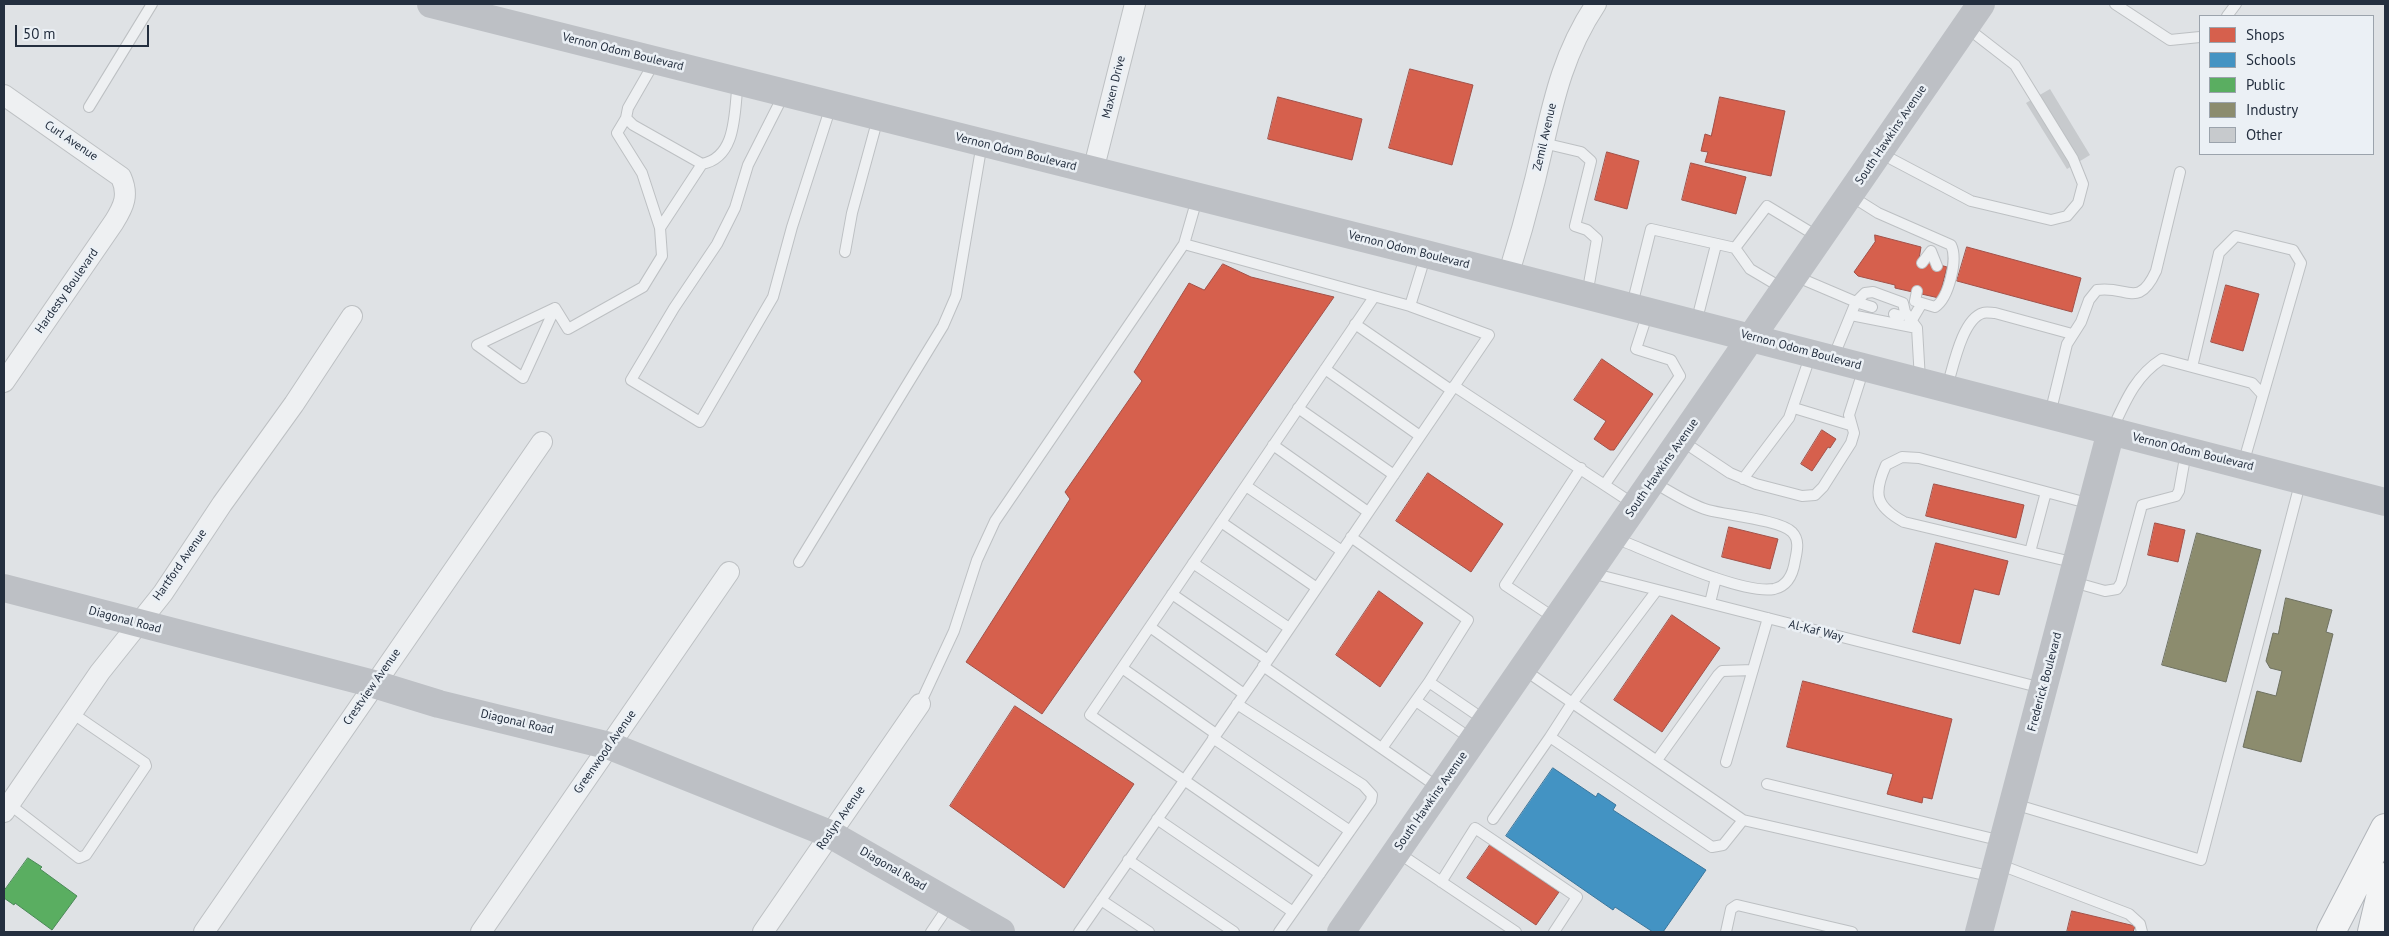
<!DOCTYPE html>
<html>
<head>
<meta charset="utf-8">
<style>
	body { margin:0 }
	#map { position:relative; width:2389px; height:936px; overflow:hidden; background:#dfe2e5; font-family:"PT Sans",sans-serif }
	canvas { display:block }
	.frame { position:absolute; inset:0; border:5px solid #242f3f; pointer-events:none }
	.legend { position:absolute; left:2199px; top:15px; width:175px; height:140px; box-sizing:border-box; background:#ebf0f5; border:1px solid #9ba3ac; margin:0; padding:6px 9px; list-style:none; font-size:15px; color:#242f3f }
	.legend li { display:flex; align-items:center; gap:10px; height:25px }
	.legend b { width:25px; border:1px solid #9ba3ac }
	.scale { position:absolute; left:15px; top:25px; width:134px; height:22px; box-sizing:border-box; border:2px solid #242f3f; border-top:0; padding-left:6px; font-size:15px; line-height:18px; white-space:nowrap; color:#242f3f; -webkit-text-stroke:4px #ebf0f5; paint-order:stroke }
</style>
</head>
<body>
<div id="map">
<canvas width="2389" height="936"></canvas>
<div class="frame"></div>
<ul class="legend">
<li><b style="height:14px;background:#d6604d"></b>Shops</li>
<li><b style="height:14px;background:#4393c3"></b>Schools</li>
<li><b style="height:14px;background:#5aae61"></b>Public</li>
<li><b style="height:14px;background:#8c8c6e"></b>Industry</li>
<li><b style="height:14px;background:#c7cacd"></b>Other</li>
</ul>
<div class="scale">50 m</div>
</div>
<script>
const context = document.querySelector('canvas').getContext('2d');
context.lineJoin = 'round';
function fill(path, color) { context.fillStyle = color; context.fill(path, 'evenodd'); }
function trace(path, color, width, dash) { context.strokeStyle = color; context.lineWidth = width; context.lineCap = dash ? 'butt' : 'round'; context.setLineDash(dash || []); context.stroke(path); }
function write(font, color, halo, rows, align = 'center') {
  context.font = font + ' "PT Sans",sans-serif'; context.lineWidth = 5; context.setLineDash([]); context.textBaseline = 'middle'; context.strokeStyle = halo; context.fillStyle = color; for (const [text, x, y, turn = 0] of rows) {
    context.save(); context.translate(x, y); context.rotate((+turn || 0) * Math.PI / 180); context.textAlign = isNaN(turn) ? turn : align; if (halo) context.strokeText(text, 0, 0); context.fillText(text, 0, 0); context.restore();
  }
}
const shops = new Path2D(`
	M1410,69L1473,85L1452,165L1389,148Z
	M1278,97L1362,119L1352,160L1268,139Z
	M1720,97L1785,111L1771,176L1705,162L1708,152L1701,151L1705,134L1711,136Z
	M1607,152L1639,161L1627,209L1595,200Z
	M1691,163L1746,177L1736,214L1682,200Z
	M1875,235L1921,247L1919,259L1947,267L1939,298L1895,288V285L1858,276L1854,272L1875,242Z
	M1967,247L2081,278L2072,312L1957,281Z
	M1223,264L1251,277L1334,297L1042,714L966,662L1070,499L1065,492L1142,381L1134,372L1189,283L1204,290Z
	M2226,285L2259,294L2243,351L2211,342Z
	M1602,359L1653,394L1614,450H1610L1594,439L1606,421L1574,400Z
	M1822,430L1836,439L1830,448L1828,447L1812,471L1801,464Z
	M1428,473L1503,524L1471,572L1396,521Z
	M1934,484L2024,505L2016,538L1926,516Z
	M2155,523L2185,530L2178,562L2148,555Z
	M1729,527L1778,539L1770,569L1722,557Z
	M1936,543L2008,561L1999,595L1974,589L1960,644L1913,632Z
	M1379,591L1423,623L1380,687L1336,655Z
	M1672,615L1720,648L1662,732L1614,700Z
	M1803,681L1952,719L1932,799L1923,797L1922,803L1887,794L1893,774L1787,747Z
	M1015,706L1134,784L1064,888L950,806Z
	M1490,845L1559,892L1536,925L1467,878Z
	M2072,911L2135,926L2133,932H2067Z`);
const schools = new Path2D(`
	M1553,768L1596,797L1598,793L1616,805L1613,810L1706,870L1663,932H1653L1615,907L1613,910L1506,836Z`);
const public = new Path2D(`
	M28,858L42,867L40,869L77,896L52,930L15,903L14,905L4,898V891Z`);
const industry = new Path2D(`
	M2197,533L2261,550L2226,682L2162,665Z
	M2286,598L2332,610L2326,632L2333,634L2301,762L2243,747L2257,691L2276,696L2282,671L2270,668L2266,661L2273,633L2278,634Z`);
const building = new Path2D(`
	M2050,89L2090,155L2067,169L2026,103Z`);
const lane = new Path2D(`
	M2115,4L2170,40L2200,37
	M2227,16L2236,4
	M655,61L628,108L626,118L633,125L702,164C738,157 734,110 738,81
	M784,94L748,165L735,208L717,244L674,308L631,380L700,422L773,297L792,227L831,106
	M89,107L152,4
	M626,118L617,133L642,173L660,228
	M1543,143L1581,152L1591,161L1575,226L1587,230L1597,239L1587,295
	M1880,153L1971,201L2051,220L2067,216L2078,203L2083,184L2073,159L2015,65L1966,27
	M1851,196L1878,213L1951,245C1958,259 1949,298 1935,307L1915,301L1917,291
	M1197,199L1184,244L1410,306
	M1735,248L1767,206L1820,238
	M845,252L852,213L878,118
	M1922,263L1931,251L1937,266
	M1795,276L1856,302L1872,307
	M1632,305L1651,229L1735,248L1750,269L1782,288
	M555,308L477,345L523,378L555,308L568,329L643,287L662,256L660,228L702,164
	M1894,314L1901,316L1905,312L1917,328L1920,380
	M1851,315L1917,328
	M1912,320L1922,303
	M1696,323L1716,245
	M1355,324L1451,390
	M1833,358L1856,302L1865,293L1873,292L1903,303L1905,312
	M2192,367L2219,253L2236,236L2293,250L2301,263L2263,395
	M1325,369L1420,436
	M1454,386L1635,505
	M1947,387C1953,368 1962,319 1983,313C1986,312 1992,313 1995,313L2072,334
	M1298,408L1394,475
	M1794,408L1850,425
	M2050,414L2067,344L2081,322L2089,300L2097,290C2127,285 2138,310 2156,271L2180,172
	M2112,430C2125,402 2135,376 2162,359L2252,383L2263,395L2243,464
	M1682,441L1730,473L1756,484L1802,496L1815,495L1823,487L1851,443L1854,433L1849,415L1864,368
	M1273,445L1368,512
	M1743,479L1789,418L1811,354
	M1605,484L1680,376L1671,360L1636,349L1648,312
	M1246,486L1342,551
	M1221,522L1317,588
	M1351,537L1468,620L1429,682L1382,748
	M1615,538C1649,551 1741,595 1774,589C1788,586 1793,574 1795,561C1797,551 1800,540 1792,532C1780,520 1726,515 1708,510C1688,504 1671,492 1653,482
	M2030,552L2046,492
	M799,562L943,326L956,296L982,143
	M1193,563L1289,628
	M2076,563L1904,522C1875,506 1873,494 1886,465L1902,457L1919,458L2091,504
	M1591,573L2042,688
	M2073,582L2105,591L2117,589L2121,583L2142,505L2176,496L2179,491L2186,452
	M1172,594L1268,660
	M1710,603L1716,578
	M1556,619L1505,585L1581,468
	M1150,627L1244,694
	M1263,666L1439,788
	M1122,668L1216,734
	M1523,669L1743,820L1993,877
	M1429,682L1486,721
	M1416,701L1473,740
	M920,704L954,631L977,560L995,521L1184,244
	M1237,704L1363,785L1372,795L1371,801L1279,932
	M1550,737L1572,703L1657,590
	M1213,738L1350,831
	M1657,760L1718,675L1722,671L1753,670
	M1726,762L1768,618
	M1767,784L2002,841
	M9,804L79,858L86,855L146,766L145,763L72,713
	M2014,804L2201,860L2301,480
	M1157,819L1293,912
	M1493,819L1550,737L1712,847L1723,845L1743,820
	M1397,852L1516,932
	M1128,860L1234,932
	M1998,864L2129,914L2140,924L2142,932
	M1320,874L1090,715L1374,297
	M1441,882L1475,828L1577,897L1554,932
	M1101,900L1149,932
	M931,932L950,904
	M1079,932L1268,660L1489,335L1410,306L1426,254
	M1726,932L1731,909L1737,905L1852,932`);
const street = new Path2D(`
	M4,95L121,177C129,195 124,206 114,222L4,382
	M1093,171L1135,4
	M1508,276C1518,244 1527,212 1535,180C1551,115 1558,61 1596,4
	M4,812L100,672L163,593L222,504L294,404L352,316
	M204,932L542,442
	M481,932L729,572
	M763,932L920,704`);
const secondary = new Path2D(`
	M431,4L1426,254L2385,502
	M4,588L374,684L439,704L610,746L830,834L1001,932
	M1341,932L1981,4
	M1979,932L2111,431`);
const highway = new Path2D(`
	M2331,932L2385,828
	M2372,932L2385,877`);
const streetNames = [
	["Vernon Odom Boulevard",623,52,14],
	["Maxen Drive",1114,87,-76],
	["South Hawkins Avenue",1891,135,-56],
	["Zemil Avenue",1545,137,-77],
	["Curl Avenue",71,141,34],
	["Vernon Odom Boulevard",1016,152,14],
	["Vernon Odom Boulevard",1409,250,14],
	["Hardesty Boulevard",67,291,-55],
	["Vernon Odom Boulevard",1801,350,15],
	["Vernon Odom Boulevard",2193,452,14],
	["South Hawkins Avenue",1662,468,-55],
	["Hartford Avenue",180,565,-55],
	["Diagonal Road",125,620,15],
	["Al-Kaf Way",1816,631,14],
	["Frederick Boulevard",2045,682,-75],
	["Crestview Avenue",372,687,-55],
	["Diagonal Road",517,722,13],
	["Greenwood Avenue",605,752,-55],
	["South Hawkins Avenue",1431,801,-55],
	["Roslyn Avenue",841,818,-55],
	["Diagonal Road",893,869,30]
];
fill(shops, '#d6604d');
trace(shops, '#a15149', 1);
fill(schools, '#4393c3');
trace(schools, '#3a759b', 1);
fill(public, '#5aae61');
trace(public, '#4a8857', 1);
fill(industry, '#8c8c6e');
trace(industry, '#6d7060', 1);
fill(building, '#c7cacd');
trace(lane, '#bdc0c3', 12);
trace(street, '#bdc0c3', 22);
trace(highway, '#b1b5ba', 30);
trace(lane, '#eef0f2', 10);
trace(street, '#eef0f2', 20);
trace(secondary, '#bdc0c5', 28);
trace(highway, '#f3f4f5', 28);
write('12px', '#242f3f', '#ebf0f5', streetNames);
</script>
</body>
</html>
